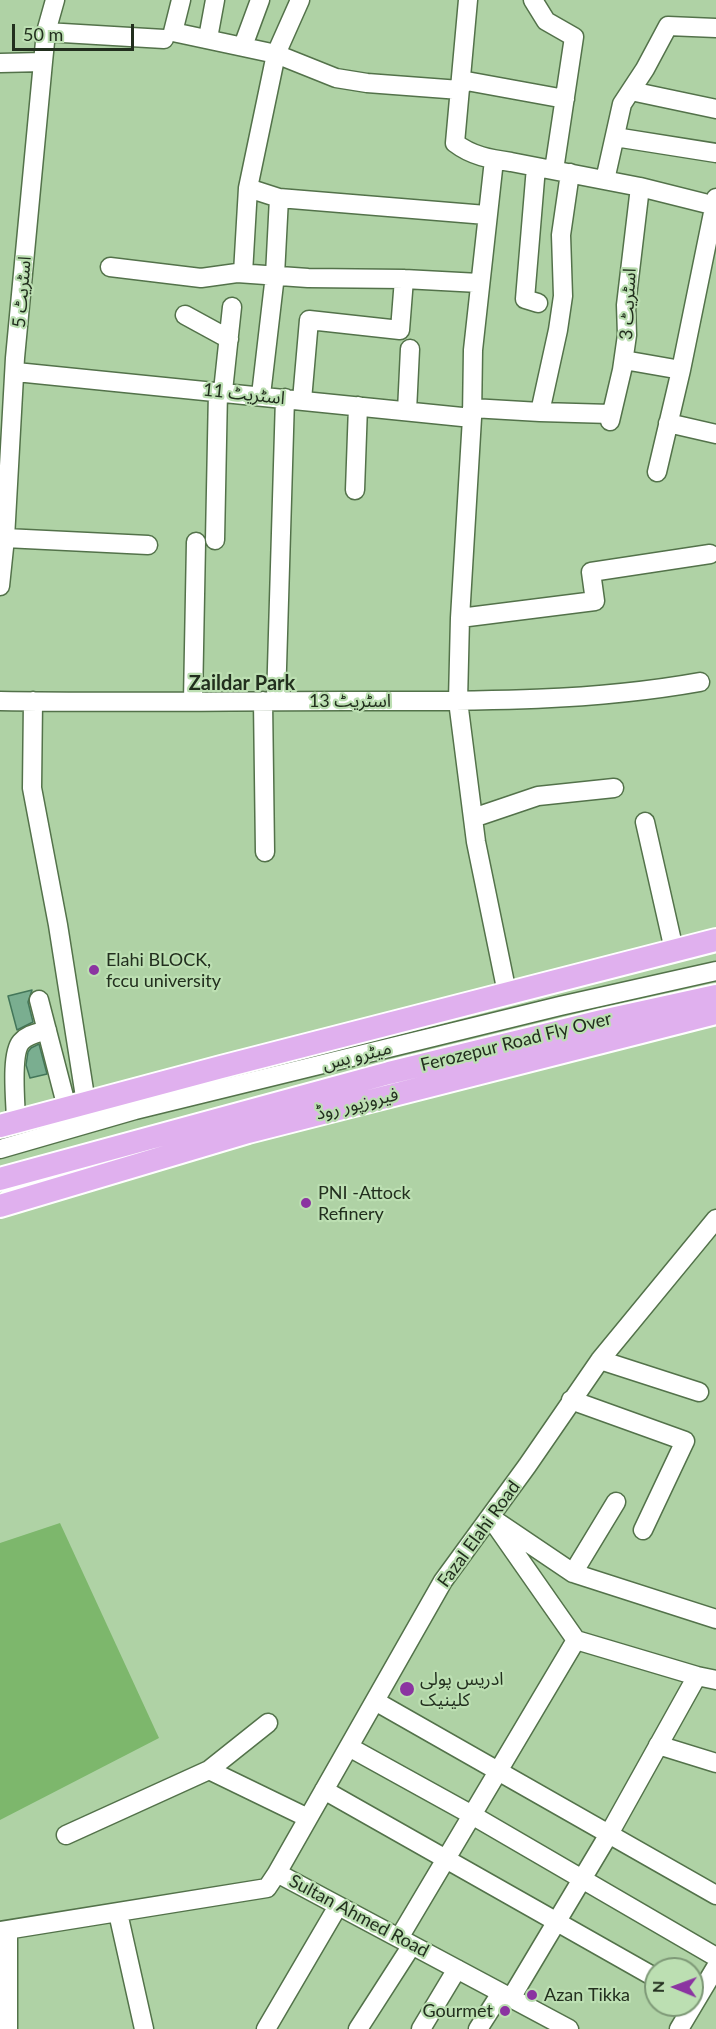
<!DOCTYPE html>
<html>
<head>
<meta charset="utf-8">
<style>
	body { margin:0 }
	#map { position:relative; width:716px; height:2029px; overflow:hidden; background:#afd2a5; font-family:Lato,sans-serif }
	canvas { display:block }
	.north { position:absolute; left:644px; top:1957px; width:60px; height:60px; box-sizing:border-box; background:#bcdfb2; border:2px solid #7e9977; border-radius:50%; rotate:271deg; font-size:16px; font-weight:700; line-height:24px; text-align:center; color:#222f1e }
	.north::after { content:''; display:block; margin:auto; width:21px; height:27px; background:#8b34a1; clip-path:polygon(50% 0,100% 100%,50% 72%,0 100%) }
	.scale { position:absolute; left:12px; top:24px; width:122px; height:27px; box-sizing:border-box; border:3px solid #222f1e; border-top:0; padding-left:8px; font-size:18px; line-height:21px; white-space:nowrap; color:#222f1e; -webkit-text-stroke:4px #bcdfb2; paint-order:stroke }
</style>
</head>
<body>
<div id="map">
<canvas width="716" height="2029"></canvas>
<div class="north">N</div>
<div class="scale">50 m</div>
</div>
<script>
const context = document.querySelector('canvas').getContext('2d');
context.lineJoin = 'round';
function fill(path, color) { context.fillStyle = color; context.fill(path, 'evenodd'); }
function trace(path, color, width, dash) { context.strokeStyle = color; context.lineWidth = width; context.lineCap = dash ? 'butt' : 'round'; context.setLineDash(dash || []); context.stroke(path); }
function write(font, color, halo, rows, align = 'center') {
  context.font = font + ' Lato,"Noto Sans Arabic",sans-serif'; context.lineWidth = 4.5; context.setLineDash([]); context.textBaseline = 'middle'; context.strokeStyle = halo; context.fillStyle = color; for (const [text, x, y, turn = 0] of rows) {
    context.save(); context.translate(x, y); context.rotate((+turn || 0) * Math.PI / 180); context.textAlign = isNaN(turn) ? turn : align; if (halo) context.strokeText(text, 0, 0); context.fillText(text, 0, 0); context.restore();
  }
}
const green = new Path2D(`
	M60,1523L159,1738L0,1820V1543Z`);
const building = new Path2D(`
	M32,990L28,1002L33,1022L17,1030L8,996Z
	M39,1044L47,1074L30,1078L26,1065L28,1052L31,1048Z`);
const minor = new Path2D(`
	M181,0L173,32L276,54L336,78L367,83L460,90
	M468,0L455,143C472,156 490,159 511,162L640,187L716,206
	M533,0L546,21L574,37L554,170
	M46,32L164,39
	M208,38L215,0
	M243,46L260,0
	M0,63L43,62
	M461,80L565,99
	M631,91L716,109
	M615,137L716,153
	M494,160L473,350L472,418L460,618L458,701L476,842L507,993
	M536,167L525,299L538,303
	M605,180L622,104L645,69L668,26L716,28
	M248,188L279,198L486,215
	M110,267L201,278L237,273L308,278L404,279L479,283
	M243,273L248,188L276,54L300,0
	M185,315L229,339
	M624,360L681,370
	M16,372L472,418
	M223,391L232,307
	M261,395L275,275L279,198
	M302,400L309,320L400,330L404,279
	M472,408L540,412L558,330L563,296L561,235L570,173
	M407,411L410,349
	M540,412L611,414
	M610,421L622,370L627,335L626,305L640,187
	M668,423L716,434
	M657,472L681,370L716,198
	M355,490L358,406
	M5,538L148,545
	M215,540L218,391
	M0,586L5,538L15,358L43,62L46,32L55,0
	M460,618L595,601L591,572L710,554
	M0,701C115,703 231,701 346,701C464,701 583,703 700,682
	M33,701L32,788L58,925L86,1103
	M193,701L196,542
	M263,701L265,852
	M276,701L285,398
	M473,818L538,796L614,788
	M645,822L674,950
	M39,1000L67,1108
	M16,1122C16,1104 10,1055 21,1042C28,1034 38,1033 47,1030
	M0,1149L135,1110L560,1006L716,971
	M600,1360L699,1392
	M571,1400L685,1441L643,1530
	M573,1573L616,1502
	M716,1619L573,1573L490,1517L576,1640L697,1676L716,1680
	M375,1701L716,1895
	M658,1745L716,1763
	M349,1747L472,1815L716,1957
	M209,1770L308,1818
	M324,1790L656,1978
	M66,1835L209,1770L268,1723
	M277,1873L443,1581L527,1466L600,1360L716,1219
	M118,1913L144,2029
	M0,1931L267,1888L277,1873L569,2029
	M399,1938L576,1640
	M511,1998L609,1834L697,1676
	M8,2029V1931
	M266,2029L338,1906
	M358,2029L412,1945
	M421,2029L457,1969
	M478,2029L501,1993
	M679,2029L716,1967`);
const major = new Path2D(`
	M0,1126L221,1067L716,940
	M0,1179L389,1073L602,1021L716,996
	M0,1206L248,1132L716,1013`);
const markers = [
	[94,970,6,"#8b34a1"],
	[306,1203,6,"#8b34a1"],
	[407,1689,8,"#8b34a1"],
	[532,1995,6,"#8b34a1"],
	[505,2011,6,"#8b34a1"]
];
const streetNames = [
	["اسٹریٹ 5",22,292,-85],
	["اسٹریٹ 3",628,304,-87],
	["اسٹریٹ 11",244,394,6],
	["اسٹریٹ 13",350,701],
	["Ferozepur Road Fly Over",516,1042,-14],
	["میٹرو بس",357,1056,-14],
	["فیروزپور روڈ",357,1104,-14],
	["Fazal Elahi Road",479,1534,-54],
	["Sultan Ahmed Road",359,1916,28]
];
const poiNames = [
	["Elahi BLOCK,",106,960],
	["fccu university",106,981],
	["PNI -Attock",318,1193],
	["Refinery",318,1214],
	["ادریس پولی",420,1679],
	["کلینیک",420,1700],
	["Azan Tikka",544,1995],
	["Gourmet",493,2011,"right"]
];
const neighbourhoodNames = [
	["Zaildar Park",242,684]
];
fill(green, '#7db76c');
fill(building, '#7aae90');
trace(building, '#43765a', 1.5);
trace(minor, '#53724a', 21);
trace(major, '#fff', 26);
trace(minor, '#fff', 18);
trace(major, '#e0b0ee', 22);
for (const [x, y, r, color] of markers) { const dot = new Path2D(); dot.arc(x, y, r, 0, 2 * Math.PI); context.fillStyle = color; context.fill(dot); trace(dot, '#bcdfb2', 2); }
write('18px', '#222f1e', '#bcdfb2', streetNames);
write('18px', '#222f1e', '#bcdfb2', poiNames, 'left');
write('bold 20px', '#222f1e', '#bcdfb2', neighbourhoodNames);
</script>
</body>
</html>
